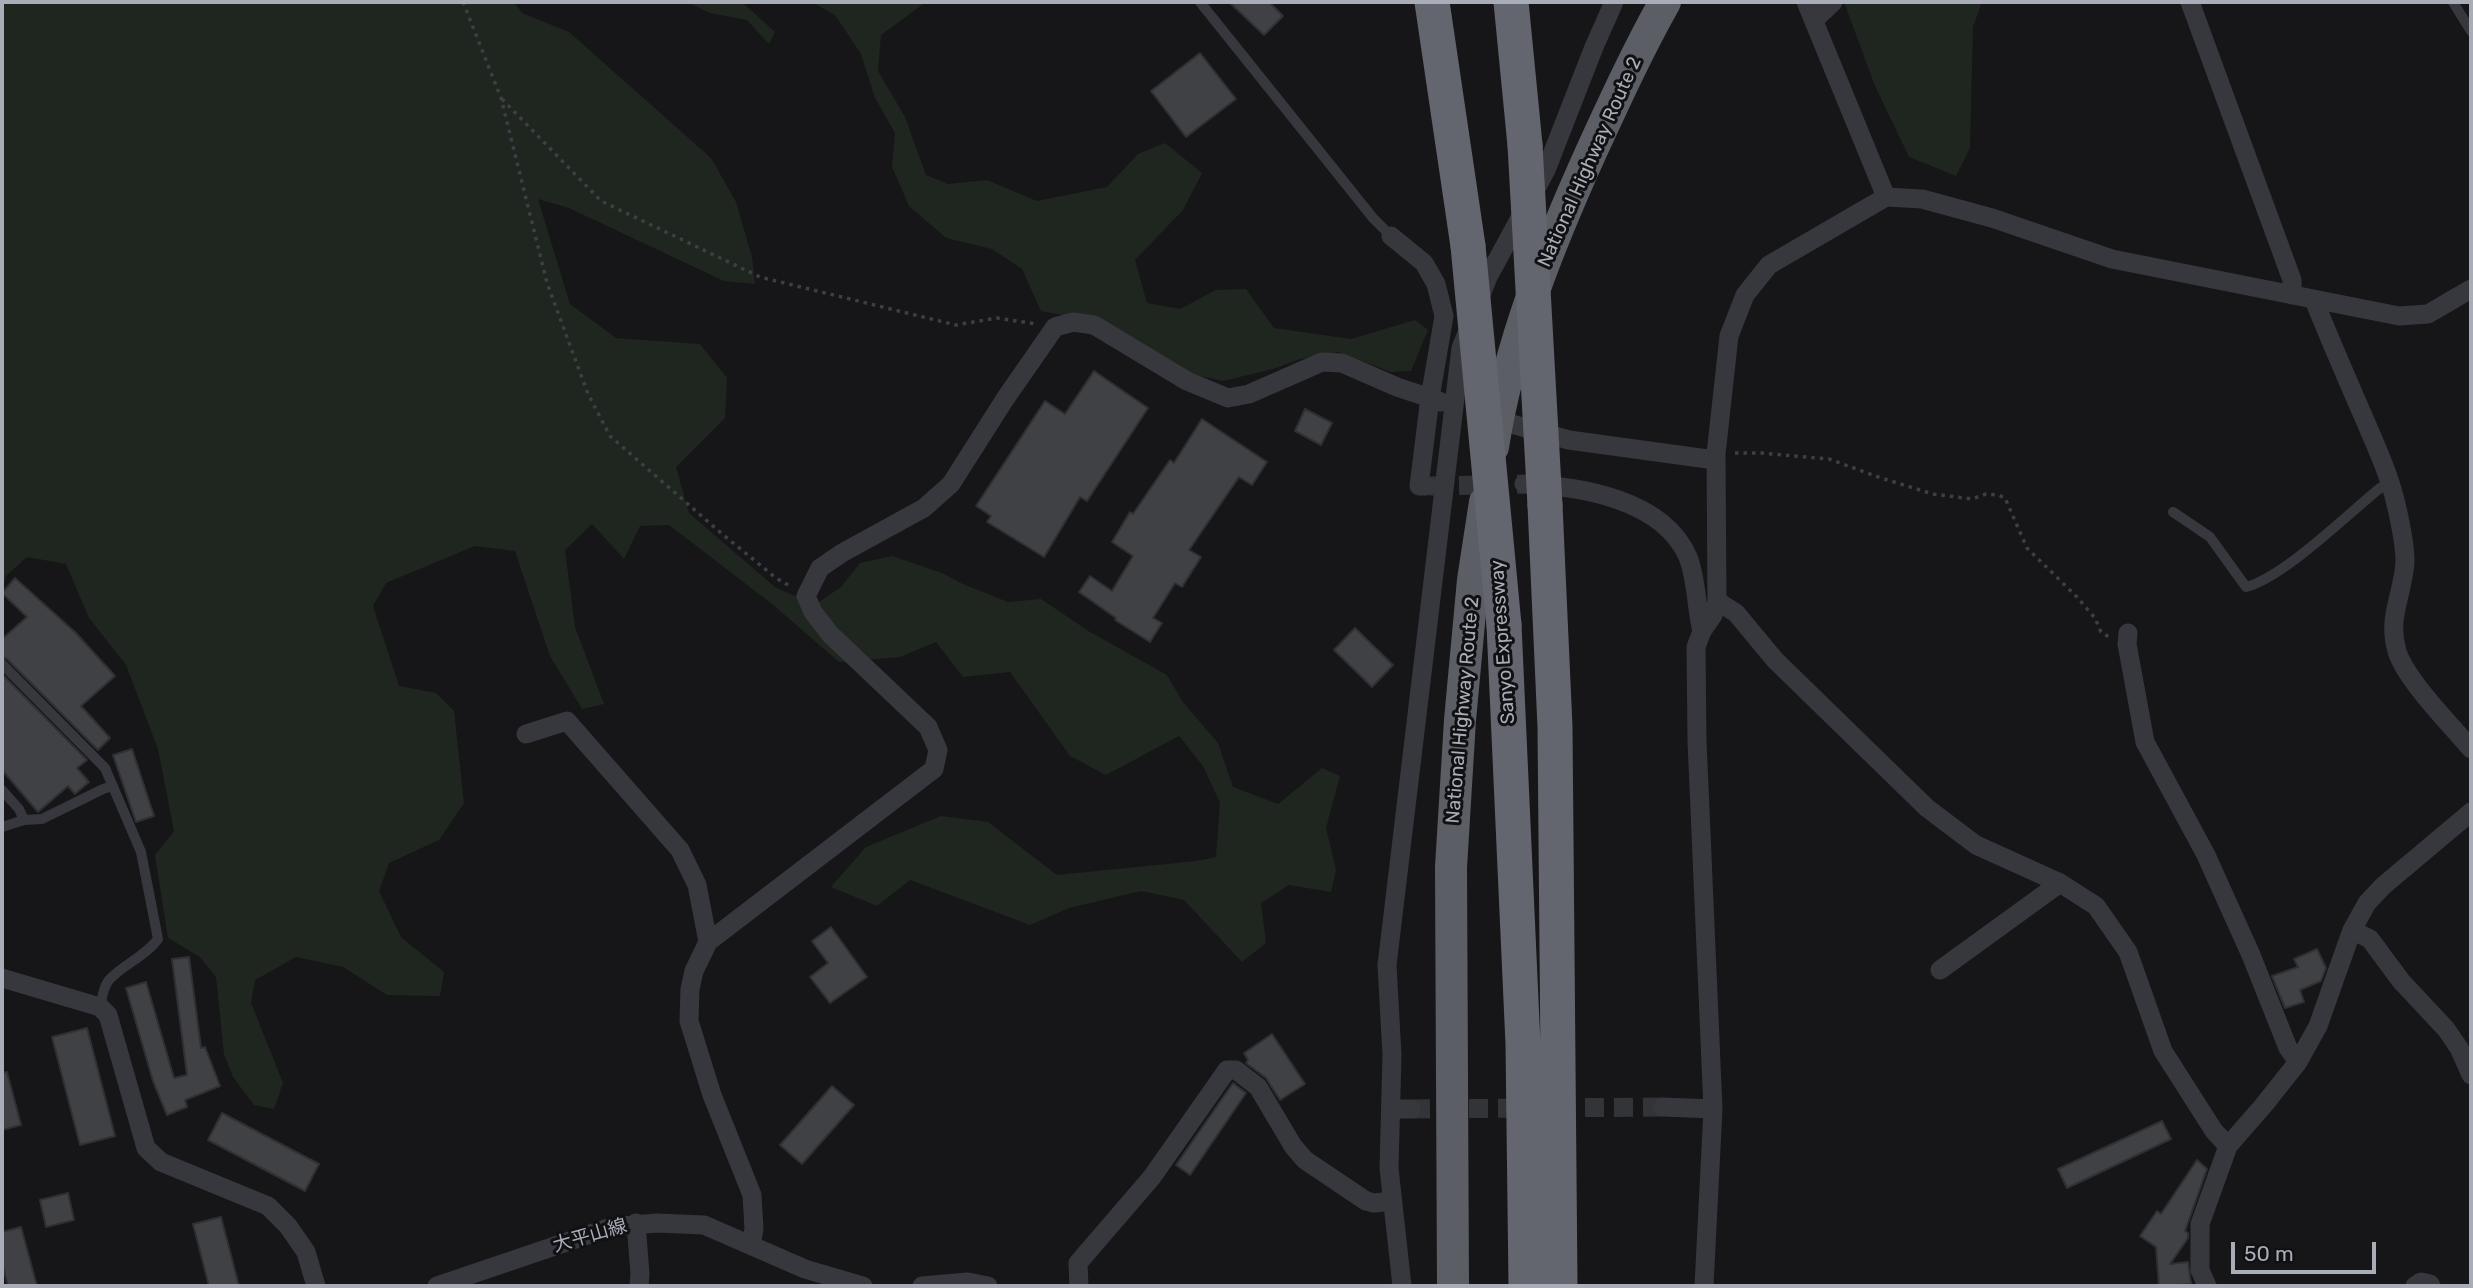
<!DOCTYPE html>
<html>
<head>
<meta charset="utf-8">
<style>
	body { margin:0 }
	#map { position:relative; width:2473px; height:1288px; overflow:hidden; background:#161618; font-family:Rubik,sans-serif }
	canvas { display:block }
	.frame { position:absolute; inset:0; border:4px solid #a8adb8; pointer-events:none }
	.scale { position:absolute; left:2231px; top:1242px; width:145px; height:32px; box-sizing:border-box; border:4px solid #a8adb8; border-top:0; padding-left:9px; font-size:21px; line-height:24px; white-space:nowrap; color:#a8adb8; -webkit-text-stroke:5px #111113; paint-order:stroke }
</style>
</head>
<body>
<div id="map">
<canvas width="2473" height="1288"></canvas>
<div class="frame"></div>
<div class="scale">50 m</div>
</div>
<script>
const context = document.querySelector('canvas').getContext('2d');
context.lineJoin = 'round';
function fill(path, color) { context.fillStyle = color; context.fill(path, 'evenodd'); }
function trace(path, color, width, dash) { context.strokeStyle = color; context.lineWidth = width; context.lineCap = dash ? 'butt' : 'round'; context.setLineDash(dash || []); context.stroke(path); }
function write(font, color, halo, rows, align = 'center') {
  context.font = font + ' Rubik,"Noto Sans JP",sans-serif'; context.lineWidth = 6; context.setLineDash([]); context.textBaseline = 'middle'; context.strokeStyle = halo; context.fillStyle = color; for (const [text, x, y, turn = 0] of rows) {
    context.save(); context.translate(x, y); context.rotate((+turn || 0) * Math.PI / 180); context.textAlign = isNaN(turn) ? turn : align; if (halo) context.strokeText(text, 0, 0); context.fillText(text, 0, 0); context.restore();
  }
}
const green = new Path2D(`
	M2,2H514L522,13L569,32L711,158L736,202L752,257L755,284L724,281L569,208L538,199L570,304L616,338L700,344L727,378L725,418L676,467L689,513L776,588L816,604L841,587L860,563L892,556L942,573L963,584L1008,602L1041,599L1090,632L1167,675L1182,701L1218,743L1233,787L1278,804L1322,768L1340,776L1326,828L1336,870L1331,892L1289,885L1261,903L1266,943L1242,962L1184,900L1141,891L1069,908L1030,925L910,880L877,906L831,887L866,847L941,816L988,822L1057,875L1197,861L1216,857L1220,803L1203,766L1179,736L1106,775L1070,756L1010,672L963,677L936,642L900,657L839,662L772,604L669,525L640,526L624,559L592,524L565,550L575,627L604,704L582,709L550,656L515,551L475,546L386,583L373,606L399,686L436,693L454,711L464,803L439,840L389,863L379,891L401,937L444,972L440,996L387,995L343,967L296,957L255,980L251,1003L283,1083L274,1109L254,1105L233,1077L224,1054L216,977L200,957L168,938L155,855L174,831L158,749L126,665L89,618L66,564L27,557L6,576L2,587Z
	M687,2H742L775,32L769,44L747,20L710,13Z
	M812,2H926L881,35L878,71L905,117L926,175L948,184L987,180L1037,201L1107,187L1138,154L1165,143L1202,173L1183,210L1135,260L1147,303L1180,309L1216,290L1246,289L1274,328L1351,339L1415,320L1428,330L1411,371L1391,372L1338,352L1300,359L1273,369L1223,381L1195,375L1067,316L1041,311L1022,269L992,249L946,238L909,206L892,167L895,133L875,98L861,54L835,15Z
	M1844,2H1982L1973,27L1970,148L1956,176L1909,157L1875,86Z`);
const building = new Path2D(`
	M1229,2H1269L1283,16L1264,35Z
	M1200,53L1236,99L1186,137L1151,91Z
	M1094,371L1148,408L1087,501L1080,497L1044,557L987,522L991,516L976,506L1045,401L1065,414Z
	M1305,409L1332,423L1321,445L1295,431Z
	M1202,419L1267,462L1252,485L1239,477L1189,550L1201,557L1182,587L1175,583L1153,618L1162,623L1150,642L1115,620L1116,618L1079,592L1090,576L1112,591L1133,556L1112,542L1130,512L1133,514L1170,460L1174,463Z
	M15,578L76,633L115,676L81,706L110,738L98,750L7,659L2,657V639L27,617L2,593Z
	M1355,628L1393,665L1372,687L1334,650Z
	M2,674L87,760L77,768L89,782L75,794L68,786L38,812L2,770Z
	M132,749L154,816L136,822L113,755Z
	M831,927L867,977L830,1003L810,977L828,963L812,941Z
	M2317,949L2326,968L2321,981L2300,990L2304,1002L2285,1008L2272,976L2298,967L2294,959Z
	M189,957L201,1048L205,1047L220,1086L185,1100L187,1107L167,1115L153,1081L126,988L146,982L174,1078L187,1075L172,959Z
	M87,1028L115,1136L80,1145L52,1037Z
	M1272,1034L1305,1084L1280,1100L1266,1078L1246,1063L1248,1060L1244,1053Z
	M7,1072L21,1125L2,1130V1073Z
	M1233,1083L1246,1093L1190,1175L1176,1165Z
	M832,1086L854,1105L802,1164L780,1145Z
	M222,1113L319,1164L305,1191L208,1140Z
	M2162,1121L2171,1139L2067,1188L2058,1169Z
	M2197,1160L2207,1169L2185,1231L2188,1233V1238L2170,1264L2188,1262L2191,1284L2159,1286L2156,1247L2140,1236L2157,1211L2161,1214Z
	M68,1193L74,1220L46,1227L40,1200Z
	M221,1217L239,1286H209L193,1224Z
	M21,1227L37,1286H8L2,1264V1232Z`);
const minorTunnel = new Path2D(`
	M1430,486L1524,484
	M1411,1109L1663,1107`);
const path = new Path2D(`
	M463,2L501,98L547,283L588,394L610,436L721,533L776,578L790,586
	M502,99L601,201L760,277L956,325L997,318L1036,324
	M1735,453H1761L1829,459L1881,478L1933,494L1972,499L1986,494L1998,495L2005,498L2027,548L2076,596L2095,618L2101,632L2109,637`);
const service = new Path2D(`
	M1200,2L1373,218L1391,236
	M2453,2L2471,31
	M2173,512L2210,537L2246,587C2284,577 2348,514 2380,488L2390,482
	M2,664L105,768L141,852L158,939C145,957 123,964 109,980C103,987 102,998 100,1007
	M2,790L19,809L24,820
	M2,827L24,820L42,819L103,789L113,786`);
const minor = new Path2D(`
	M1806,2L1886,197
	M2190,2L2292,280V295
	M1814,20L1833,2
	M1391,236L1424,263L1436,284L1444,316L1430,398L1441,402
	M1479,300L1488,277L1546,170L1594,47L1614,2
	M2314,300C2330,340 2347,379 2364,418C2376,446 2389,474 2396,504C2400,521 2405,544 2405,562C2403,595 2387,617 2397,651C2405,679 2451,725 2471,749
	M1490,418L1569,440L1715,460
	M1524,484C1579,486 1663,499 1688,557C1697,580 1696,608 1702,631
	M1717,601L1736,613L1775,660L1927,808L1976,845L2060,883L2096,906L2128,952L2163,1051L2214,1131L2228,1146
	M2128,633L2127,644L2145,742L2206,855L2251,955L2288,1048L2298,1062
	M526,734L567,721L680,850L697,885L708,942
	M2352,930L2370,939L2401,981L2446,1029L2459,1048L2471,1075
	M1940,970L2060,883
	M2,978L100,1007L108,1015L146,1148L161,1162L268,1206L288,1226L306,1252L316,1286
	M1663,1107L1713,1109
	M1391,1109H1411
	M636,1223L640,1274L639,1286
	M751,1245L754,1229L752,1195L712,1095L689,1021L690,989L694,971L708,942L934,769L938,750L928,727L830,634L813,612L806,596L820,568L842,553L924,508L951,484L1005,399L1055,327L1073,322L1094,325L1187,381L1228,398L1249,394L1322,362L1342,363L1397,387L1430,398L1419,486H1426
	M437,1286L611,1227L657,1223L704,1225L805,1269L863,1286
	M922,1286L968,1282L988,1286
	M1079,1286L1078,1263L1152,1177L1227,1070H1236L1258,1087L1293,1146L1305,1160L1366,1201L1374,1203L1392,1201
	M1402,1286L1389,1168L1392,1055L1387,965L1454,406L1461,348L1469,328
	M1704,1286L1713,1109L1697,741L1696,647L1702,631L1713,615L1717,601L1716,454L1729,336L1745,295L1769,265L1886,197L1922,199L1992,218L2112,259L2399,316L2428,314L2471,289
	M2207,1286L2200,1270V1224L2228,1146L2263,1106L2298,1062L2318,1026L2352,930L2367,903L2383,886L2471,812
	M2415,1286L2421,1282L2430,1284L2431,1286`);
const trunk = new Path2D(`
	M1493,447C1509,344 1549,245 1592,150C1615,100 1638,50 1665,2
	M1453,1286L1451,867L1460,720L1473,580L1485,502`);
const motorway = new Path2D(`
	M1432,2L1468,246
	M1511,2L1525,145
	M1545,505L1555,727L1560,1286
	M1504,625L1523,1044L1526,1286`);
const motorwayBridge = new Path2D(`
	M1525,145L1545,505
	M1468,246L1504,625`);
const streetNames = [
	["National Highway Route 2",1590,162,-66],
	["Sanyo Expressway",1503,642,-94],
	["National Highway Route 2",1463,710,-85],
	["大平山線",590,1236,-16]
];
fill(green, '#1e261f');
fill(building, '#404145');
trace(building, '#303034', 2);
trace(minorTunnel, '#333438', 19, [19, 10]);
trace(path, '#3d3f44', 3.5, [3.5, 5]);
trace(service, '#37383d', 10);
trace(minor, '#37383d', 19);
trace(trunk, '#5b5e65', 32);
trace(motorway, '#63666e', 35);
trace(motorwayBridge, '#63666e', 35);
write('19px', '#a8adb8', '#111113', streetNames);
</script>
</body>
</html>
